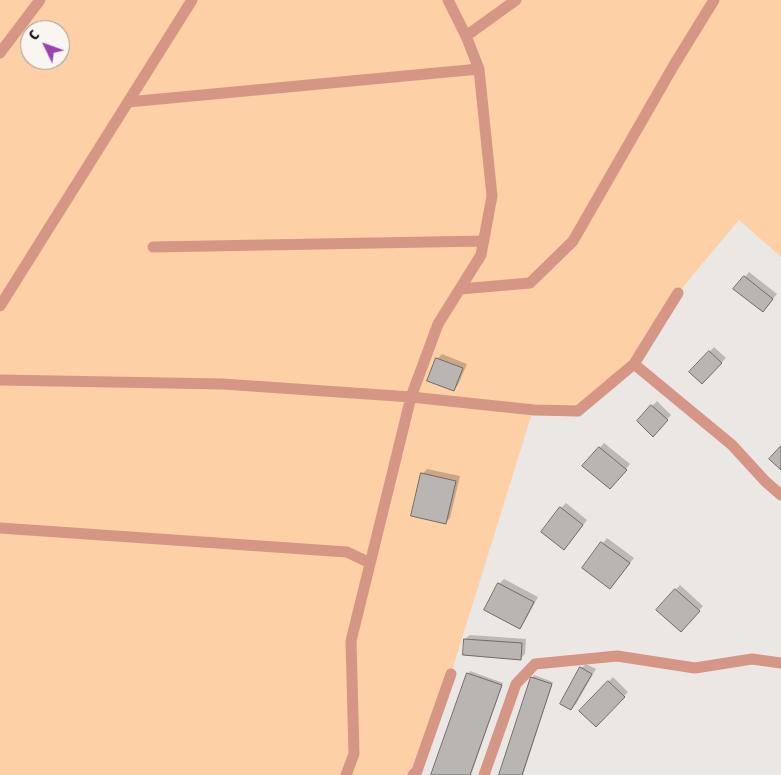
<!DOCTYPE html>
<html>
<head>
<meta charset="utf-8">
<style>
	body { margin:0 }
	#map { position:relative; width:781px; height:775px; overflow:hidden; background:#ebe7e4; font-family:"Fira Sans Condensed",sans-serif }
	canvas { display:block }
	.north { position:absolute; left:20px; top:20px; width:50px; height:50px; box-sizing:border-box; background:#f9f5f1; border:1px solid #9a9795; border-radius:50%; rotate:312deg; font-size:14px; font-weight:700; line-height:20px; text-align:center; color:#0c0b0a }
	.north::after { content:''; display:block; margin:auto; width:18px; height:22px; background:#9a43b0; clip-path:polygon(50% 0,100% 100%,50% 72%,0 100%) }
</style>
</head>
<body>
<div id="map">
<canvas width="781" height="775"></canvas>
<div class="north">С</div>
</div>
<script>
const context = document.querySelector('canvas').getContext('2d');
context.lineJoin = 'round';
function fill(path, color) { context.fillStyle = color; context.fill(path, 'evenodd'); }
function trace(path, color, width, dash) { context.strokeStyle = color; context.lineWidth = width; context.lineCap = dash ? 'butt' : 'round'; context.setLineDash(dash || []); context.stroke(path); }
const green = new Path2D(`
	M0,0H781V257L739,220L678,293L634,364L578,411L533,410L451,674L413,775H0ZM30,30H60V60H30Z`);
const shadow = new Path2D(`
	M749,272L777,294L767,306L745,277Z
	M714,347L726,358L702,383L690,372Z
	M442,354L467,364L458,385L454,390L437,359Z
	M657,401L671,415L653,435L638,421Z
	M604,443L630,464L615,483L584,466Z
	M427,469L460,476L450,518L446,522L422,474Z
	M566,503L587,520L569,544L561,508Z
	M607,538L634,558L610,588L583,568Z
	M504,579L538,597L524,623L520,627L499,584Z
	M680,585L703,606L685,626L657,610Z
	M470,635L526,639L525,654L520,659L465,639Z
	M586,664L596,669L576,704L571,709L581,668Z
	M470,671L503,683L471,775H433Z
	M534,675L553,682L523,775H500L532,678Z
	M613,677L628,692L596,726L581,711Z`);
const building = new Path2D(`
	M744,276L773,299L763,312L733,289Z
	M709,351L722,363L702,384L689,372Z
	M436,358L463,368L454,391L427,381Z
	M651,405L668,420L653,437L637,421Z
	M781,446V470L769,459Z
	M599,447L627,470L610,489L582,466Z
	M421,473L456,481L446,524L411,516Z
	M560,507L583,525L564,550L541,532Z
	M601,542L630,563L610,589L582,568Z
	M498,583L534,602L520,629L484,610Z
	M675,589L700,611L681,632L656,610Z
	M464,639L522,643L521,660L463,655Z
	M580,667L592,674L571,710L560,704Z
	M467,673L502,685L470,775H431Z
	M531,677L552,684L522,775H499Z
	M608,681L625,697L596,727L579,711Z`);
const lane = new Path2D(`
	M466,36L516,0
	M0,53L40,0
	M128,102L479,69
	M153,247L484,241
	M460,289L530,283L573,241L674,65L714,0
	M0,306L192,0
	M634,364L732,445L765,481L781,495
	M0,380L223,384L411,397L534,410L578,411L634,364L678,293
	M0,528L347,552L370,563
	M346,775L354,754L351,641L411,397L438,324L481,255L492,196L479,69L466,36L448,0
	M413,775L417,771L451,674
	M484,775L516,684L535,664L617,656L695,668L752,659L781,663`);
fill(green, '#fdd0a6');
fill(shadow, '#0003');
fill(building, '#b9b5b2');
trace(building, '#6f6b68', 1);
trace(lane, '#d69685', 11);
</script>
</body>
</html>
